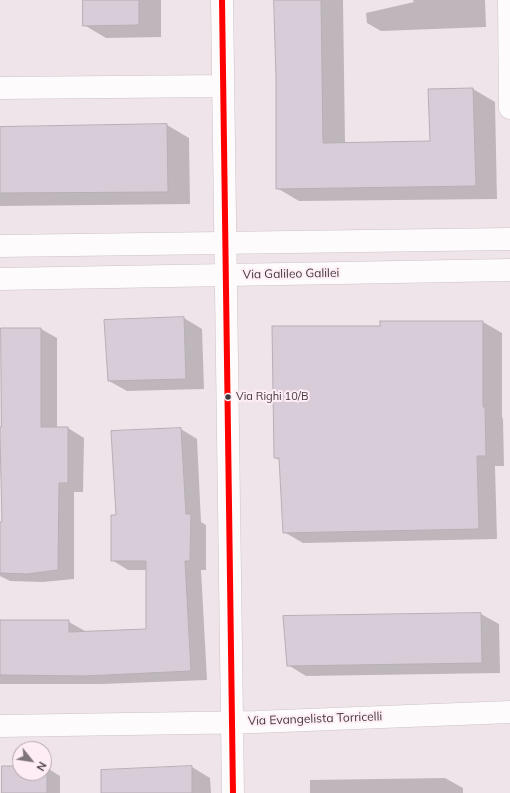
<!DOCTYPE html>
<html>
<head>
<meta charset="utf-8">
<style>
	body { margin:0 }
	#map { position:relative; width:510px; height:793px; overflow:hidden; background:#efe4ea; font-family:Mulish,sans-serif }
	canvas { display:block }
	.north { position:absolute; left:12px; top:741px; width:40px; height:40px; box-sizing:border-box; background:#ffedf6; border:1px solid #b3a5ac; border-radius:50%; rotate:120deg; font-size:11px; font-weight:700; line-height:16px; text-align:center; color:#41383d }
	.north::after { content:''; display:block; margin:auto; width:14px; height:18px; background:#7e747a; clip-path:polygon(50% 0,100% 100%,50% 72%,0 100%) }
</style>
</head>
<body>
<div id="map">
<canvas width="510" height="793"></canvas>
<div class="north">N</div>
</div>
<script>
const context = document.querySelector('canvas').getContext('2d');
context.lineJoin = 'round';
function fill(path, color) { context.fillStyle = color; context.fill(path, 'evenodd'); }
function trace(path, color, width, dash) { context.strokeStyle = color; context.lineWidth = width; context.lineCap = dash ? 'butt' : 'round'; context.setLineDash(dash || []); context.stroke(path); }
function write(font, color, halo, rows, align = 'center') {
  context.font = font + ' Mulish,sans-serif'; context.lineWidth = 4; context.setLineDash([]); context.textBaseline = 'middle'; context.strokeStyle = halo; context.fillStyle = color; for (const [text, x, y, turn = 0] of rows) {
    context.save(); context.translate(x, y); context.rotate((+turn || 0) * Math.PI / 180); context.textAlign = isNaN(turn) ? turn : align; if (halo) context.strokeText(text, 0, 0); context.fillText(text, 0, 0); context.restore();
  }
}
const shadow = new Path2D(`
	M84,0H161V37L106,38L84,25Z
	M275,0H343L345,143L431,142L473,89L495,102L497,199L299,201L277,188V78Z
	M413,0H485L486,27L381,31L367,23L366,13L414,2Z
	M167,125L189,138L190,204L0,206V128Z
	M184,318L202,329L204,389L127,391L109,381Z
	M381,322H483L502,333V417L503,419L504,466H495L497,539L303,543L284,532L280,460L275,458L381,327Z
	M41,329L57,338V428H68L84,438L83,492H74V579L43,582L10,581L0,576V523H3Z
	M181,429L197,439L201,522L206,525V570H201L207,680L102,684H0V621L69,622L85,631V632L147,630V570H128L112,560L118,516L112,432Z
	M481,614L499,624L500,673L306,676L288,665Z
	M20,767V773H44V768H47L60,776V793H3Z
	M192,767L210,778L211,793H102Z
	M445,778L463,788V793H310V780Z`);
const building = new Path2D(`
	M83,0H139V25L83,26Z
	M274,0H321L323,143L430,141L428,89L473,88L476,186L276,189V78Z
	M167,124L168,192L0,193V127Z
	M184,317L186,379L108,381L104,320Z
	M380,321H483V407H485L486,456H477L479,529L283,533L279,458H274L272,326H380Z
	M1,328H41V427H68V483H59L58,570L27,574L0,573V522H2L0,436V427H1Z
	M181,428L186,514H191L190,561H185L191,671L85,676L0,675V620H69V632L146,629V561H111V515H116L111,431Z
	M481,613L482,663L287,666L283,616Z
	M2,766H20V773H44V767H47V793H2Z
	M192,766V793H101V770Z`);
const street = new Path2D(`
	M222,0L233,793
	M509,0L510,108
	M0,88L223,86
	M0,726L256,722L510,712`);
const secondary = new Path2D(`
	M0,246L510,239
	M0,279L510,270`);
const bus1 = new Path2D(`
	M222,0L233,793`);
const markers = [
	[228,397,3.5,"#41383d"]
];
const busNames = [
	["Via Righi 10/B",236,397]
];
const streetNames = [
	["Via Galileo Galilei",291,274,-1],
	["Via Evangelista Torricelli",315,719,-2]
];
fill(shadow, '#0003');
fill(building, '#d7ccd7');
trace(building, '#b6afb5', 1);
trace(street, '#cbc2c7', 23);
trace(secondary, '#cbc2c7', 23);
trace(street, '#fdfbfc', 22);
trace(secondary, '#fdfbfc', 22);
trace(bus1, '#f00', 6);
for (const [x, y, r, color] of markers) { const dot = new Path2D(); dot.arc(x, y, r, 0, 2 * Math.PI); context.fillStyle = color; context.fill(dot); trace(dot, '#ffedf6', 1.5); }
write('11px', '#41383d', '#ffedf6', busNames, 'left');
write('12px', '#41383d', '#ffedf6', streetNames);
</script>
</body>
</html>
